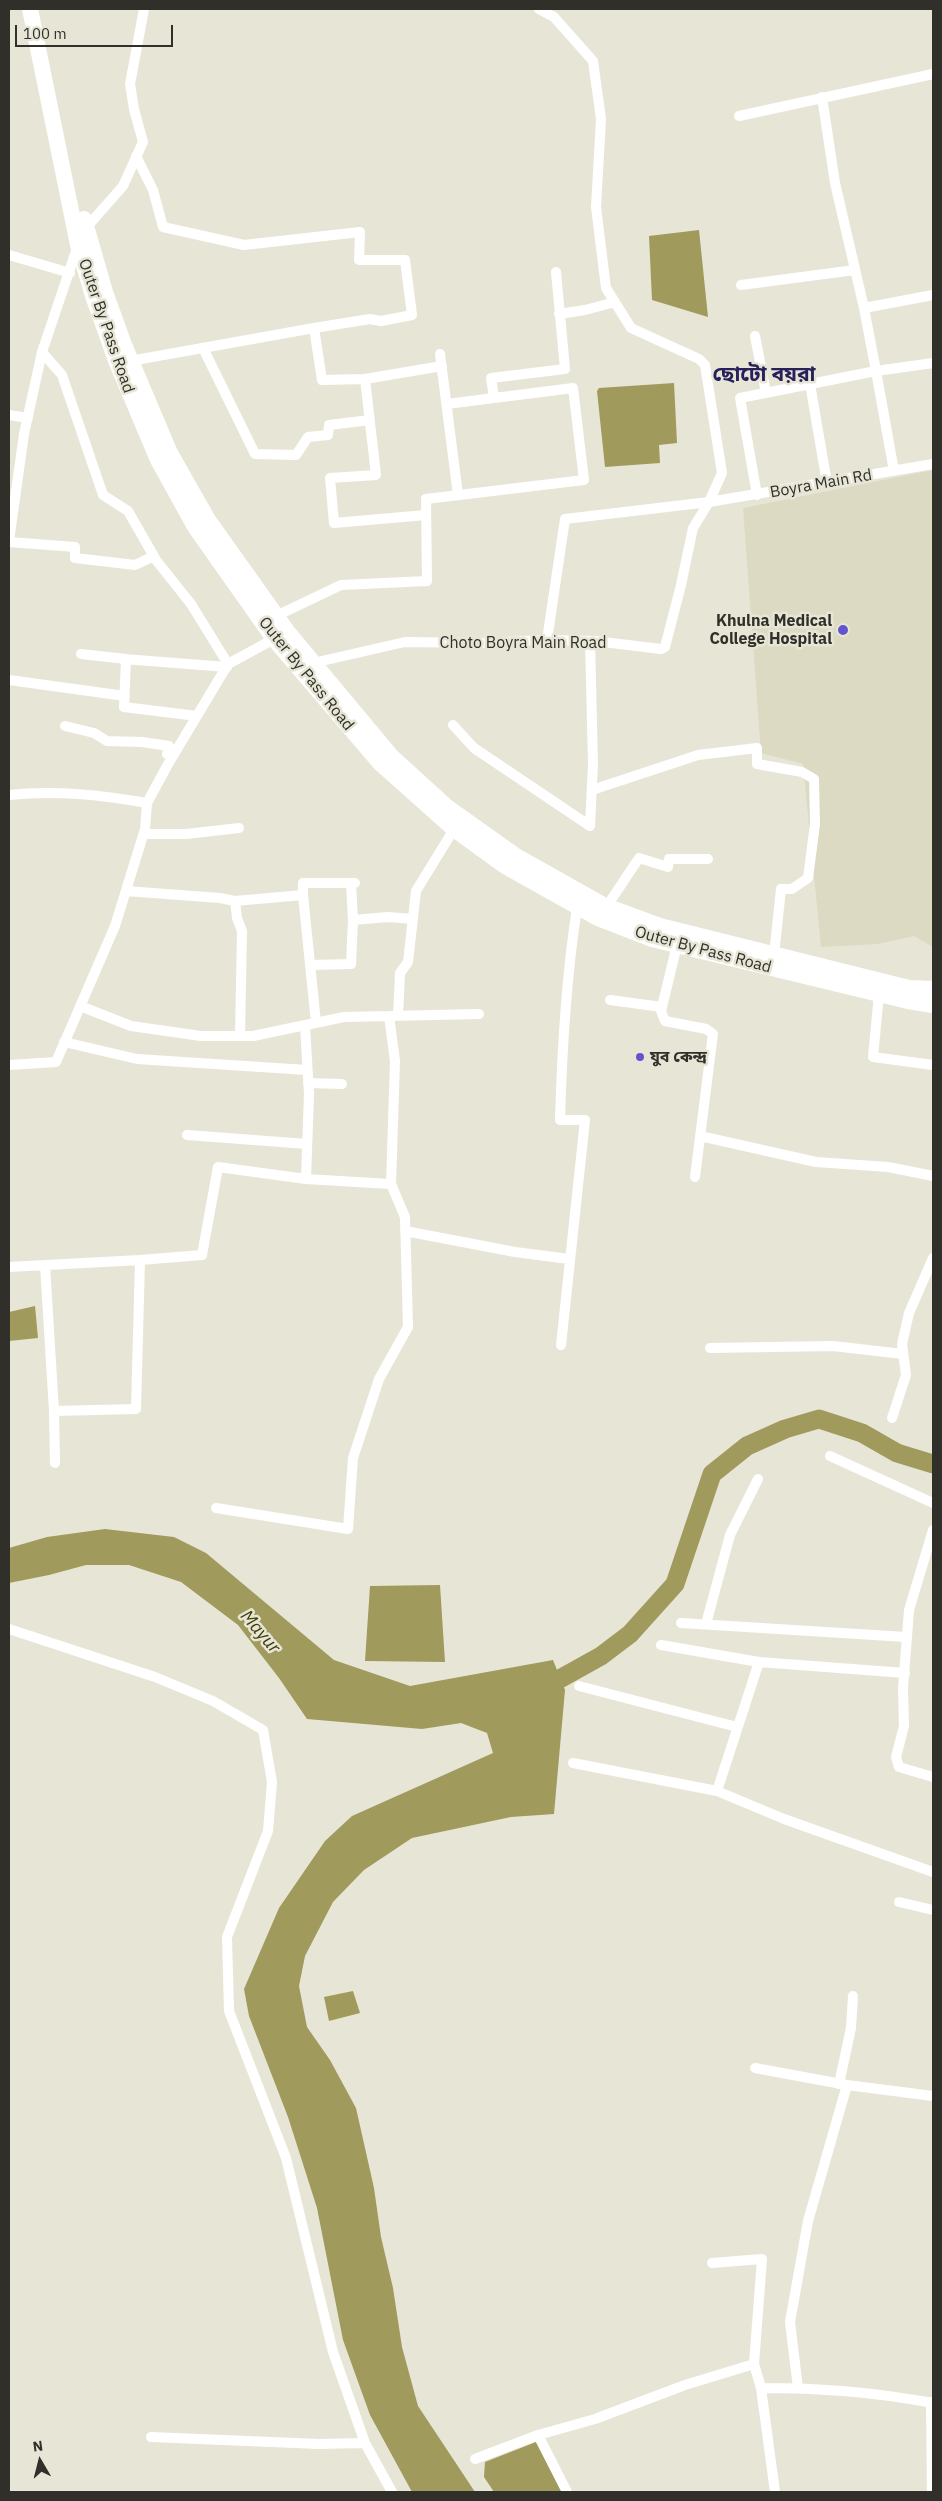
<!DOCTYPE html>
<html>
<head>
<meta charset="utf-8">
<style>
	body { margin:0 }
	#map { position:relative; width:942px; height:2501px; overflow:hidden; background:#e7e6d6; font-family:"IBM Plex Sans",sans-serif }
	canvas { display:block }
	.frame { position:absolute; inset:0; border:10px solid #302f29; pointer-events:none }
	.north { position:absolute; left:15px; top:2436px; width:50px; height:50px; -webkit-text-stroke:4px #e7e6d6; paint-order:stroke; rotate:352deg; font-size:14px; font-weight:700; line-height:20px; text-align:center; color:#302f29 }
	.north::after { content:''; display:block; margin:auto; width:18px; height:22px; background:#302f29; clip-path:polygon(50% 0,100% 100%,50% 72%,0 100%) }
	.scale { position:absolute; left:15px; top:25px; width:158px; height:22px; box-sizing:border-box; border:2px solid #302f29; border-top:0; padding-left:6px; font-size:15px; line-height:18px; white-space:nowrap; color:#302f29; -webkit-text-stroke:4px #e7e6d6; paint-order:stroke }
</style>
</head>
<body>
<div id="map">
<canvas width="942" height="2501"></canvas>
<div class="frame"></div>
<div class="north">N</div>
<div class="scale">100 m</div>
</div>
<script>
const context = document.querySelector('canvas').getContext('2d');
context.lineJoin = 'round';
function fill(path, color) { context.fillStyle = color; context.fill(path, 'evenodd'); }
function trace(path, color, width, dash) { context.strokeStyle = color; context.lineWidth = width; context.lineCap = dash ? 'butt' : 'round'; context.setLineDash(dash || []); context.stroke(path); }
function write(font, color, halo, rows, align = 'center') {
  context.font = font + ' "IBM Plex Sans","Noto Sans Bengali",sans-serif'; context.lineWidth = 5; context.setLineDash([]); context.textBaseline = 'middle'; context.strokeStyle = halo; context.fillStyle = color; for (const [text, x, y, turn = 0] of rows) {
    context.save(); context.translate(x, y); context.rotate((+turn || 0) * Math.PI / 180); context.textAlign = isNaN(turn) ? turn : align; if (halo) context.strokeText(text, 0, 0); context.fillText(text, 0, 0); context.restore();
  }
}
const built = new Path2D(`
	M933,470V947L914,936L878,944L821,947L803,764L761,753L743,508Z`);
const water = new Path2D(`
	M699,230L708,317L652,300L649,236Z
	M674,383L677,443L659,445L660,463L605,467L597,391L599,388Z
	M35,1306L38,1338L9,1341V1312Z
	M105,1529L174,1537L206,1553L334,1660L410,1686L553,1660L565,1690L554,1814L511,1817L412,1838L364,1870L333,1902L305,1956L299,1986L307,2027L330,2060L356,2108L374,2188L381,2237L393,2288L402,2347L418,2406L475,2492H412L370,2415L343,2340L317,2208L288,2117L249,2016L244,1989L279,1908L325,1841L352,1816L493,1753L487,1733L461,1723L422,1729L307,1719L279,1678L238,1625L181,1582L129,1565H86L49,1575L9,1583V1548L47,1537Z
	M440,1585L445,1662L365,1661L370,1586Z
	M353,1991L360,2013L329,2021L324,1997Z
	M536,2442L562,2492H494L484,2477L485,2462Z`);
const river = new Path2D(`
	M538,1691L601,1656L630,1634L675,1584L712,1474L747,1446L785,1429L819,1419L862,1433L897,1453L933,1464`);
const street = new Path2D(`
	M822,97L835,183L864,308L876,371L933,363
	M739,116L933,74
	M86,228L123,186L143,142L134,109L130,84L144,9
	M9,255L70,273
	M741,285L855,270
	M864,308L933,295
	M559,314L585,310L615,302
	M314,328L322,380L365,379L376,475L330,478L334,523L426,515
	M755,336L766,393
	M203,348L255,454L296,455L308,437L328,435L329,425L370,420
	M42,352L62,375L103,495L128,511L156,560L191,604L228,664
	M440,354L458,495
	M130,361L314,328L370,319L381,321L412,315L405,260H359L360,232L244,245L163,227L153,190L136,156
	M365,379L442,366
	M810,384L827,483
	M494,398L491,378L565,369L556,272
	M9,415L28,418
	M757,495L740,398L876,371L894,471
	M9,541L24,434L42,352L77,248
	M9,542L75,547V558L135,565L154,556
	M276,616L341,585L427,581L426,499L584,480L573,388L447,404
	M547,640L565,519L709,502L933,464
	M81,654L126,659L124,707L197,716
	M124,659L227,667
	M313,663L405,642L488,643L541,640L595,641L661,649L665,647L681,585L693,528L709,502L722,473L705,365L699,359L631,328L606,288L596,207L601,119L593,61L554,17L539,9
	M9,680L125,696
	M453,725L474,748L590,826L593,764L590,641
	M65,726L94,733L107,741L142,742L169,746L167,754L173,756
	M592,790L698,755L757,748V764L802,772L814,779L815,824L808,878L792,889H781L774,955
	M9,795C56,790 101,795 147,803L167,766L228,664L274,639
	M144,834H186L239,828
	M351,883L353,920L388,917L413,919
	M126,891L220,898L235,901L303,895L316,1023
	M303,895V883H355
	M235,901L237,918L242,931L240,1036
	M607,906L639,858L668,867L669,859H708
	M677,945L661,1011L665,1021L706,1029L713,1034L695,1177
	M310,965L351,964L353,920
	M879,994L873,1057L933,1065
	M610,1000L662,1007
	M80,1006L131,1026L201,1036H253L344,1017L479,1014
	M398,1016L400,973L408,962L416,891L454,829
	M305,1025L309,1094L306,1179
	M64,1042L137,1059L307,1070
	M9,1065L56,1062L115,926L145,829L147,803
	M308,1083L342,1084
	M187,1135L307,1144
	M700,1136L816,1162L888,1167L933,1176
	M405,1231L515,1252L569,1259
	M140,1260L202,1255L218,1167L306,1179L391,1184L395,1061L389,1016
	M9,1267L140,1260L136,1409L54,1411L45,1265
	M561,1345L585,1120H560C562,1048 566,978 577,908
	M710,1348L833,1346L903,1354
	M54,1411L55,1463
	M892,1418L906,1375L902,1344L909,1313L933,1258
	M830,1456L933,1503
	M216,1508L348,1529L353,1458L379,1379L408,1327L405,1217L391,1184
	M933,1530L909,1610L903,1688L904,1726L896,1757L899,1767L933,1777
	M681,1623L906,1637
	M706,1624L730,1535L758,1479
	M9,1629L155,1677L213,1701L263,1730L272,1782L268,1831L227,1937L229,2011L286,2158L333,2352L365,2443L392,2492
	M661,1645L759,1662
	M579,1686L737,1727
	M573,1763L717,1791L759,1662L905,1673
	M717,1791L784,1819L933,1872
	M899,1902L933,1910
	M755,2068L847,2085L933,2096
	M839,2084L851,2028L853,1996
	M712,2263L762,2259L754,2364L761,2388C822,2388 872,2392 933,2403
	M761,2388L775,2492
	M798,2388L790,2322L808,2221L847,2085
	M931,2402L932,2492
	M538,2435L567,2492
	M151,2437L319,2444L365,2443
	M475,2459L538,2435L595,2419L685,2385L754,2364`);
const primary = new Path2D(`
	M30,9L78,245L93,296L117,363L158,460L195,527L274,639L380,763L454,829L505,866L598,918L652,939L908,1001L933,1005
	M84,219L105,292L123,342L170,453L208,520L287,631L392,757L447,807L516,856L603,905L660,926L909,988L933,989`);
const markers = [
	[843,630,6,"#6254cd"],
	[640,1057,5,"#6254cd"]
];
const streetNames = [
	["Outer By Pass Road",106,326,71],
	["Boyra Main Rd",821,484,-10],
	["Choto Boyra Main Road",523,643],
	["Outer By Pass Road",306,674,51],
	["Outer By Pass Road",703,950,15]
];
const poiNames = [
	["Khulna Medical",832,621],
	["College Hospital",832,639],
	["যুব কেন্দ্র",650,1057,"left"]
];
const waterNames = [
	["Mayur",260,1632,49]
];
const districtNames = [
	["ছোটো বয়রা",764,375]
];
fill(built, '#dcdac2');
fill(water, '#a09a5d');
trace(river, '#a09a5d', 19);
trace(street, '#fff', 10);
trace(primary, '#fff', 16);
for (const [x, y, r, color] of markers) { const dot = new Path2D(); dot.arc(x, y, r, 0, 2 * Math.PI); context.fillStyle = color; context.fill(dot); trace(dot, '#e7e6d6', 2); }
write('16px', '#302f29', '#e7e6d6', streetNames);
write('bold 16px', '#302f29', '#e7e6d6', poiNames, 'right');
write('italic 18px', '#403b08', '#e7e6d6', waterNames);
write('bold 21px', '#27205a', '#e7e6d6', districtNames);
</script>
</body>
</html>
